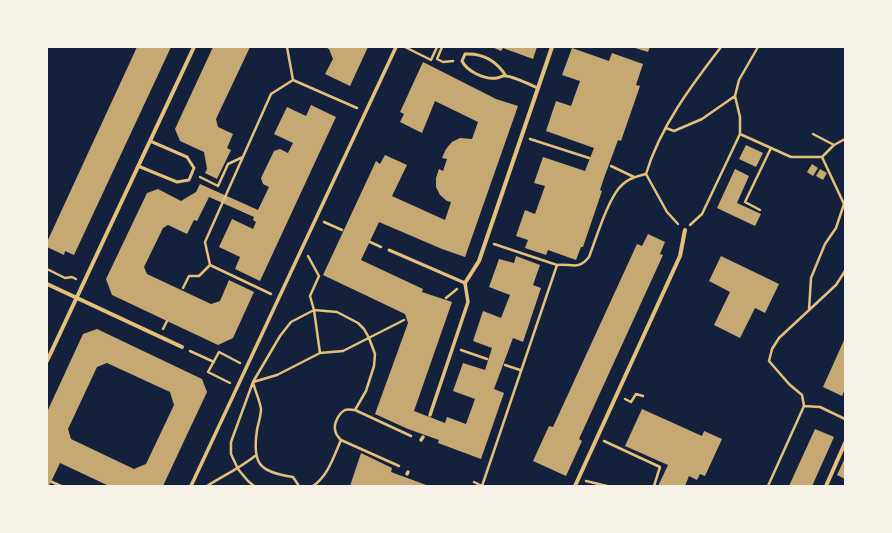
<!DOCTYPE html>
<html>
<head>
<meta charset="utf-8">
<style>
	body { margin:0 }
	#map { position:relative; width:892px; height:533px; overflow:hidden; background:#14213d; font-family:"Space Grotesk",sans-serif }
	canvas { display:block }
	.frame { position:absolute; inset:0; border:48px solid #f6f1e7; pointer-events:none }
</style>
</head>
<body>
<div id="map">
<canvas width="892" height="533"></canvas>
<div class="frame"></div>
</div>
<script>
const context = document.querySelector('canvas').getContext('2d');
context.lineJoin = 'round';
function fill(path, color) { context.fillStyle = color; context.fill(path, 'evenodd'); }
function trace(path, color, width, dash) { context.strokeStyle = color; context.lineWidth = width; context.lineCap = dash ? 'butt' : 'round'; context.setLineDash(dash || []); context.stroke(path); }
const building = new Path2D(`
	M137,47H171L74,255L65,251L64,255L47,247V242Z
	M213,47H250L216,119L218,127L233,134L227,148L231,150L217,179L205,173L207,169L204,152L180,141L175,129Z
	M325,47H368L350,86L325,74L333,59L329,49Z
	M492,47H537L533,59L503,48L501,51Z
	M632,47H650L648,52Z
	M572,48L609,61L612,53L643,64L636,85L640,86L621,141L618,140L604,178L600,190L602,191L585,241L583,247H581L576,260L548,250L546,255L525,248L528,240L516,236L525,210L535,214L545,186L534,183L543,157L585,171L594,148L546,131L556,101L571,106L580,81L562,75Z
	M423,62L496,99L518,106L465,257L442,249L379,222L361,260L423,289L422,292L452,302L414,411L445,423L447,417L466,424L475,399L453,391L463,363L485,370L492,348L473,341L483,311L501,318L510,295L489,287L499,259L514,263L516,256L540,265L533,285L541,288L523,342L513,338L494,389L504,393L481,459L438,443L439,440L408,429L375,414L408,323L405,314L323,275L376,161L380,164L385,155L407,165L392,196L445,220L451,202L447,201L440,195L436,187V178L439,169L443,171L447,159L442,158L446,149L452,142L460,138L472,139L478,122L435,101L422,133L400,122L404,114L400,112Z
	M311,105L336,117L260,281L235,269L240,257L219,247L232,219L253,229L256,222L253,220L254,217L209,197L197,221L194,220L187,234L168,225L163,228L144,267L147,274L211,304L220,301L229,280L254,292L233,338L218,345L112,295L106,279L147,193L158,189L181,201L196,192L200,184L258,210L269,187L263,184L261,178L274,151L280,149L288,153L293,143L274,134L287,107L306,116Z
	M746,145L763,153L756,167L739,159Z
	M812,164L818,168L813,176L807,172Z
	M735,169L749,176L737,203L761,214L755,226L717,208Z
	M820,169L827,173L823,180L816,176Z
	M648,234L665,242L660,254L663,255L579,439L582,441L566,476L533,461L549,426L553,427L637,244L642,246Z
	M721,256L779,284L765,313L755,308L740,338L714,325L730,292L709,281Z
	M97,329L202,379L207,392L163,486H109L60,463L49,486H47V412L83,334ZM107,363L170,392L174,405L146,464L134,469L71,439L68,429L97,367Z
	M845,338V389L842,396L823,387Z
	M642,409L702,436L704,431L722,439L705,476L700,474L697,480L689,476L685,486H658L668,465L625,446Z
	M815,429L834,437L813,484L812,486H789Z
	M361,453L392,468L391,472L429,486H350Z
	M845,458V479L837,475Z`);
const path = new Path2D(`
	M287,47L293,80
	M405,47L431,60L437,47
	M442,47L437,59L443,62L453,61
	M735,96L740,117V134
	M666,128L674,131L702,119L735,96L739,80L758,47
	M813,134L834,145
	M530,139L589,158
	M611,166L634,177
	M646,174L667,212L678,224
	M200,177L218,186L228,164L243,157
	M760,210L745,202L771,148
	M324,222L342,230
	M690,225L702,214L740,134L791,157H822L834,145L845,139
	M370,242L381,247
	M494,244L557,265
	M308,256L319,276L310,296L314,310L320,353
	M47,269L65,278L72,277L76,279
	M183,288L189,276H199L210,265
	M271,294L210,265L205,242L271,94L293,80L357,108
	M446,298L457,289
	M809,310L811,278L825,244L836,228L844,204L822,157
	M163,329L167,321
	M461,350L487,359
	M190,351L214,362
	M505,365L520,370
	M253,382L277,375L320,353L343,351L404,320
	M253,382C255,391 260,401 261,409C261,416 258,424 257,430C252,464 259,472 293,477L299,486
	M230,383L208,372L219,352L240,363
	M625,399L631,402L636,394L643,396
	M804,406L820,407L845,419
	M341,440C338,437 335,434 335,429C334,423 339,413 345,410C348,409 352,410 355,410
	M604,441L660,467L654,486
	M586,481L607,486
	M474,482L482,486
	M207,486C223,476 240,468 255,456
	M254,486L248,481L238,469L231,454V442L253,382L280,336L291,322L314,310L337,312L358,323L364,329L369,338L375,354L374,366L366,391L355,410L411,436
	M313,486C328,476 334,456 341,440L399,466
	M482,486L557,265C571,263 578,271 589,257C596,239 609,195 623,184C629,178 638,176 646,174C660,127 691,86 721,47
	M768,486L804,406L802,395L789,384L769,361L772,349L779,338L836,285L845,271`);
const service = new Path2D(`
	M506,76C496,60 483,53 465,54L462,61C467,71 484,80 497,78C499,78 503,75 506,76C512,76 531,85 538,88
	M138,166L177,182L189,180L194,168L187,157L150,141
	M389,250L465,283
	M52,482L61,486`);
const pedestrian = new Path2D(`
	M430,415L468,302L465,283
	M421,440L423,437
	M407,474L408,472
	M191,486L396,47`);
const minor = new Path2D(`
	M465,283L479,261L552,47
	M47,284L182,347
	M47,361L194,47
	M575,486L680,256L685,230
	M826,486L845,443`);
fill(building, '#c6a872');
trace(path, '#e5c07b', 2.5);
trace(service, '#e5c07b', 3);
trace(pedestrian, '#e5c07b', 3.5);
trace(minor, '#e5c07b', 4);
</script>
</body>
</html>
